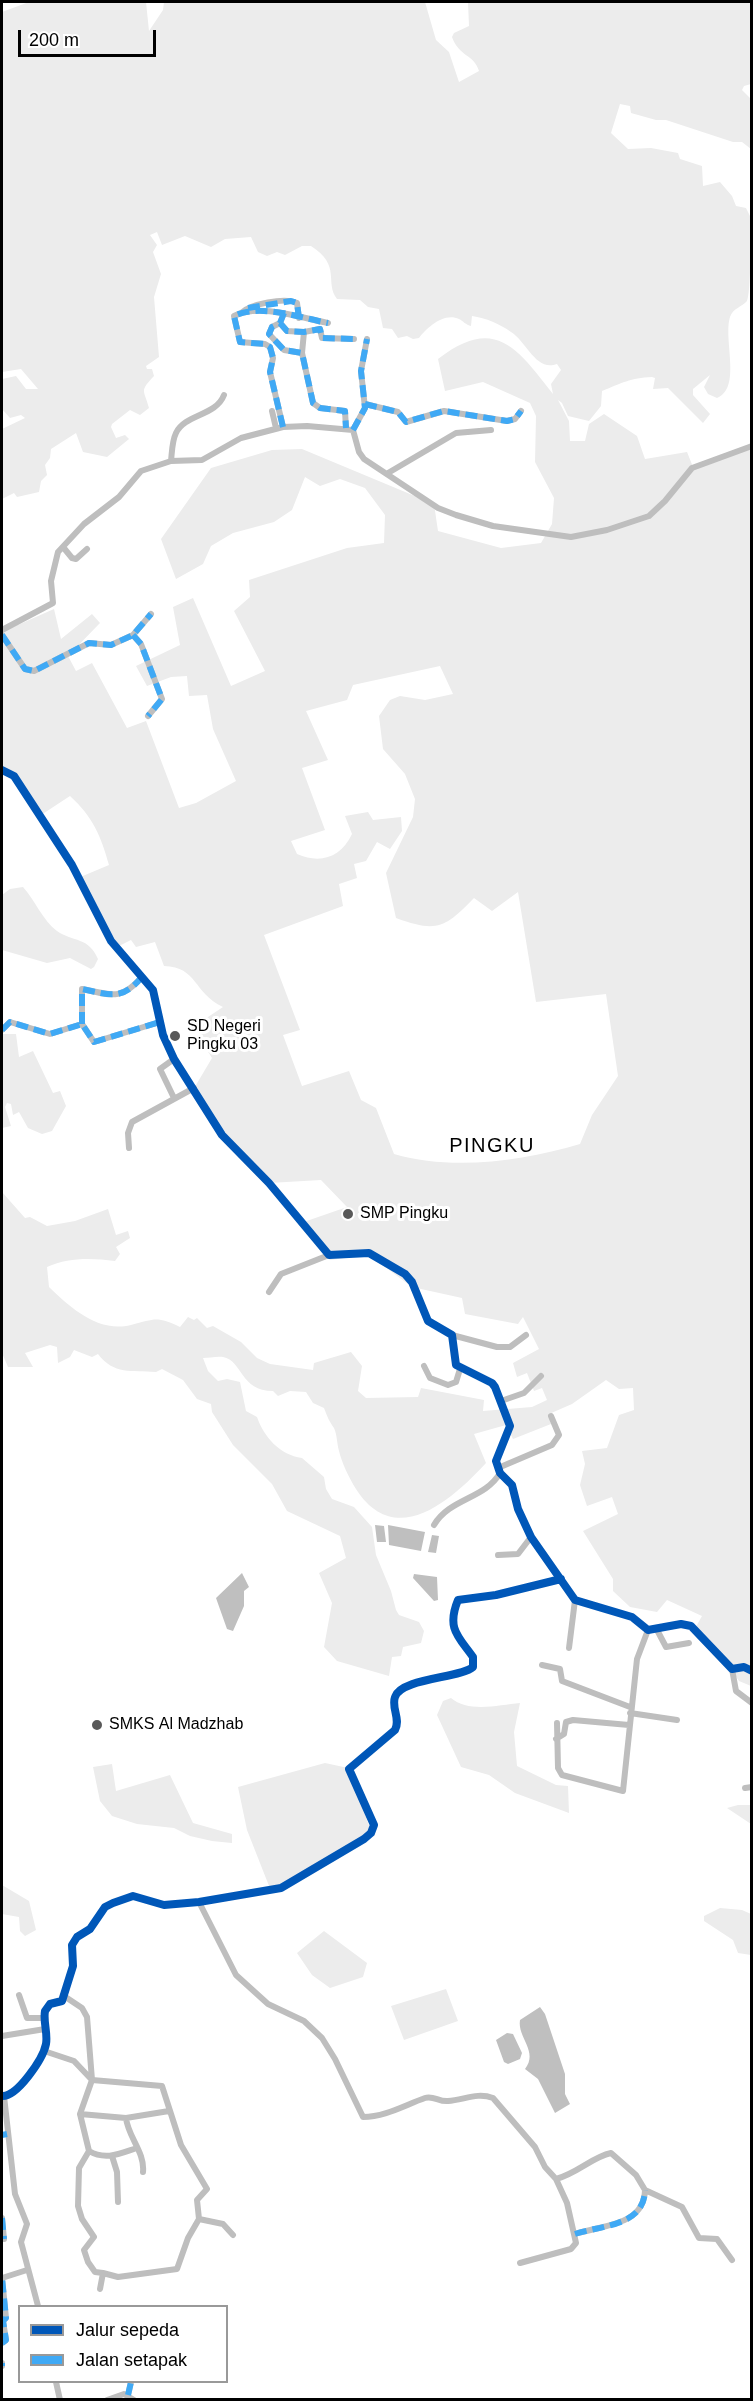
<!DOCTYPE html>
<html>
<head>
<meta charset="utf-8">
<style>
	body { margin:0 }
	#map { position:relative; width:753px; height:2401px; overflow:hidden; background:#fff; font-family:Arial,sans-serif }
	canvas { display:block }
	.frame { position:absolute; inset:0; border:3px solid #000; pointer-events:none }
	.legend { position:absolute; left:18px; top:2305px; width:210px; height:78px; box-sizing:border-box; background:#fff; border:2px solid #999; margin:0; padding:8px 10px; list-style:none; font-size:18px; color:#000 }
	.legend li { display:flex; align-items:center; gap:12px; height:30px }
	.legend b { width:30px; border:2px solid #999 }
	.scale { position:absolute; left:18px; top:30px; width:138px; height:27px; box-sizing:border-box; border:3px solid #000; border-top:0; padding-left:8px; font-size:18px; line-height:21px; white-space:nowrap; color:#000; -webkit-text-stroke:4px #fff; paint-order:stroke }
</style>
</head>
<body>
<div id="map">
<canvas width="753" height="2401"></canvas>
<div class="frame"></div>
<ul class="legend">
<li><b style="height:8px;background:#0057b8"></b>Jalur sepeda</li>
<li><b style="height:8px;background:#3fa9f5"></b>Jalan setapak</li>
</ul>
<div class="scale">200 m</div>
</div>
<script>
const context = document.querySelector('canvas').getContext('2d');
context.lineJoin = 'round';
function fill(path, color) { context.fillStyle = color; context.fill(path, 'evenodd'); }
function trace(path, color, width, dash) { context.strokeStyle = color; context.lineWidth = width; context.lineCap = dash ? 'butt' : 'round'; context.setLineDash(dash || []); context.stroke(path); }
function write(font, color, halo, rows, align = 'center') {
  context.font = font + ' Arial,sans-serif'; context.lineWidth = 6; context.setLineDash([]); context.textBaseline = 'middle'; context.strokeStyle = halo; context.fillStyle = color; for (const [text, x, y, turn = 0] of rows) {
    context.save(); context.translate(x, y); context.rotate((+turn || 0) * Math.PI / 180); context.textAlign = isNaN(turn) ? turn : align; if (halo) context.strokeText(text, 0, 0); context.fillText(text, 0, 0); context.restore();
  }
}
const green = new Path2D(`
	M29,2H146L149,31L163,10L164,2H425L436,40L449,52L459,82L479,71C474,54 459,57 452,37L454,33L469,26L468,2H751V84L744,86L742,90L751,99V149L742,142H733L666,120H656L631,113L630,106L620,104L611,133L628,149L651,148L678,153L680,159L702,166L703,186L720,182L732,196L736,206L746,208L751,218C751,230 751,295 747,301C742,307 733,308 730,317C723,340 742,388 717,398L708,394L704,387L710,375L693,389V395L710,414L703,423L668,388L653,389L655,378L652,377C630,378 622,383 602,391L601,406L589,421L568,416L562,403L558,400L569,421L570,441H585L589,424L604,414L637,436L645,459L687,452L693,467L751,448V1686L739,1681L728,1665L693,1632L702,1616L667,1600L657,1612L630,1607L613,1591V1579L583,1531L618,1514L612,1497L587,1506L580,1485L585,1464L582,1451L607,1448L619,1415L634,1410L633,1388L619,1389L606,1380L572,1404L549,1414L551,1424L513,1439L506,1425L474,1434L486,1463C451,1501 395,1550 356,1489C349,1478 342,1463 339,1451C337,1444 337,1434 334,1428C329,1421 327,1416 324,1408L313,1403L306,1392L290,1391L278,1396L273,1391C240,1391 243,1361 223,1357C217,1356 209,1358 203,1358L208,1371L218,1381L227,1379L240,1382L246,1411L257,1417C264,1437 280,1455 302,1458L324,1477L326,1489L332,1499L354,1507L372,1527L376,1555L391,1591L396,1610L399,1615L419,1622L424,1631L421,1643L403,1647L401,1656L392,1657L389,1676L337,1661L324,1647L332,1603L319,1573L346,1558L340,1536L287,1511L272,1484L233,1445L212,1412L211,1404L197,1399L183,1380L162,1369L156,1372C131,1370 114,1375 98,1354L92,1357L74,1350L70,1357L58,1363L57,1347L50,1345L25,1353L33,1367H8L2,1353V1192L25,1218L30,1217L47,1226L75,1221L108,1209L116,1235L128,1231L130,1238L116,1247L120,1254L115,1261C92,1258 69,1257 47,1267L49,1287C71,1308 98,1333 131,1325C155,1319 157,1316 180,1327L188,1317L194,1320L197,1318L207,1328L213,1326L241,1342L257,1358L270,1364L313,1370L314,1363L351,1352L362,1366L358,1391L366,1398L418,1397L421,1388L484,1400L483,1411L532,1407L547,1400L542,1388L534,1391L527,1373L517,1377L513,1363L539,1349L523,1317L518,1324L465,1314L462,1298L412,1287L369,1255L330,1260L298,1224L347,1207L321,1180L269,1183L217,1129L196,1085L212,1058L200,1039L196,1025L223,1007C193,993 198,967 164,966L155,942L136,947L131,940L115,948L78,878L109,865C101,836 93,817 70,796L38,817L17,779L2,771V632L54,609L61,639L92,614L100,623L68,656L76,671L92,663L127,728L146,721L179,808L196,803L236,781L213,729L207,695L189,696L187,676L171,677L147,686L136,666L180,645L173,607L193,598L231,686L265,671L234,611L250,597L249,580L347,548L384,543L385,515L365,488L340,479L320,486L305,477L292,510L274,522L233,533L211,546L203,564L176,579L161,539L211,468L272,450L302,449L434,504L438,531L501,548L541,543L552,524L554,498L535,462L536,416L530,403L483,382L445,391L438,359C495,315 517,348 553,394L551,384L561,370L557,364C536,372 527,342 511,332C500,324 486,318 472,316L471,326C466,325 463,321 459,319C443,312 426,329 419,338L413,339L407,336L398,338L392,329L383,328L379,309L368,307L360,300L337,299C324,282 342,266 311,246H302L285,255L277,252L267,256L258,252L251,237L225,239L211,247L185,236L162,245L157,232L150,235L157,245L153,252L161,274L154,297L159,357L146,366L147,369H152L154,376C139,392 144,389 149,408L140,415L130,410L112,424L111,427L116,438L125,435L129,439L107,457L83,452L76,433L51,449L50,458L45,465L47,475L41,481L39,492L17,497L14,493L2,499V429L25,418L21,415L10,418L2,409V379L16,376L26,389H38L21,369L2,372V12ZM440,666L453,694L425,700L400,696L390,700L379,716L383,749L405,774L415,799L413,817L386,873L396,918C437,933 445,928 474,898L492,911L518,892L536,1002L606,994L618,1076L592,1115L580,1144C522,1161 453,1171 394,1154L376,1108L361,1100L349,1071L302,1086L283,1035L300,1030L264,935L343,906L339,884L357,878L354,864L366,861L377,842L390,849L402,831L401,817L373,820L368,812L345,816L352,834C341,858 320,864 297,854L291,841L325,830L302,768L328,760L306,711L347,700L353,685Z
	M23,887C35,900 43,921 57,931C73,942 89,937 98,959L94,967L91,969L70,958L47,963L2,950V895L10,889Z
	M2,1034H16L19,1057L33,1051L53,1093L60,1091L66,1106L52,1131L42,1134L28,1128L19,1112L13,1115L11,1104L7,1103L5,1107L11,1126L2,1128Z
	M451,1698C468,1713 499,1705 520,1703L514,1732L517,1766L556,1785L568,1786L569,1813L515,1793L489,1775L461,1767L437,1715L443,1701Z
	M325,1763L353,1769L355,1787L372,1834L271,1891L247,1830L238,1787Z
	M112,1764L116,1791L170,1775L193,1823L232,1834V1843L212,1841L190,1836L174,1828L137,1824L112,1816L100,1801L93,1767Z
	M738,1805H751V1824L727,1808Z
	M2,1885L29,1901L36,1930L25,1936L20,1931L19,1917L2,1914Z
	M720,1908L742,1910L751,1914V1955L738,1953L733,1940L704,1921V1916Z
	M324,1931L367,1963L363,1977L330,1988L312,1975L297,1953Z
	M446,1989L458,2021L404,2040L391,2006Z`);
const water = new Path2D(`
	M375,1525L384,1526L386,1542H377Z
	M388,1525L425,1532L421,1551L389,1545Z
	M432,1535L439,1536L436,1553L428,1552Z
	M242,1573L249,1587L244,1591V1606L233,1631L227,1629L216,1598Z
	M414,1574L437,1577L438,1600L434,1601L413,1578Z
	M540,2007L545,2014L565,2074V2094L570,2104L555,2113L538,2079L525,2069C539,2052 517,2037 520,2020Z
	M507,2033L513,2034L522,2053L520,2059L508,2064L504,2062L496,2040Z`);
const minor = new Path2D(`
	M241,313C250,304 285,297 297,303L299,318
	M284,313L280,323L272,327L269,334L284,350L302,353L313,403L320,408L345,411L346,428
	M280,323L287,331L304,332L320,329L322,338L354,339
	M302,353L304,332
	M365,404L398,412L406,422L444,411L507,421L515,419L521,411
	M272,411L276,428
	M283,427L270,372L273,358L270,347L265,344L240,342L234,316C260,303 301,318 328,323
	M353,430L365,408L361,371L367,339
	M171,461C172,452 172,441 176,433C185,414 216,416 224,395
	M388,473L456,433L491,430
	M63,547L72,558L76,559L87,549
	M2,630L53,603L51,581L58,552L84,524L119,497L141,471L171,461L202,460L241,438L283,427L307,426L353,430L359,452L364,459L438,508L456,515L493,526L571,537L607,530L649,516L665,501L692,468L752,446
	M2,635L25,669L34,671L89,643L111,645L133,635L151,614
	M133,635L141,644L162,699L148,716
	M2,770L14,776L72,865L111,941L153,990L163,1035L174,1059L222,1135L269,1183L329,1255L369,1253L405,1274L412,1282L428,1321L452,1335L456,1365L492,1383L495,1387L510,1426L496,1461L500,1473L512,1485L518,1509L531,1537L575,1600L632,1617L648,1630L681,1624L691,1626L732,1669L744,1667L752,1671
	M82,1024V989C111,995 121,1001 142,977
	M2,1030L10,1022L50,1034L82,1024L94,1042L160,1022
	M174,1059L160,1069L174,1098
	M129,1148L128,1133L132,1122L194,1088
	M269,1292L281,1274L329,1255
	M452,1335L497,1347H510L526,1335
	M424,1366L430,1378L448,1385L456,1382L460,1369
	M501,1401L524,1393L541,1376
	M498,1468L552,1445L559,1435L551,1416
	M434,1525C450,1498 485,1499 500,1473
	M498,1555L518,1554L531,1537
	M656,1628L666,1647L689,1643
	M569,1648L575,1600
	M542,1665L560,1669L562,1681L630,1707
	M732,1669L736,1691L752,1703
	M630,1713L677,1720
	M557,1723L558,1768L562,1775L623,1791L637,1659L648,1630
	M556,1739L564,1734L566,1722L573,1720L629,1725
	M745,1788L752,1787
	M199,1902L236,1975L268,2004L304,2021L322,2038L335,2059L363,2117C385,2117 405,2105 425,2098C433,2095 439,2102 448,2101C464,2100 477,2092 493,2098L535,2147L545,2167L556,2179C578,2173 592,2157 611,2153L636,2175L645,2190L682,2207L699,2238L717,2239L732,2260
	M19,1995L27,2018H44
	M64,1996L82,2008L87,2017L92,2080L80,2114L89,2151L79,2168L78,2206L82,2219L94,2237L84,2250L88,2262L95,2272L103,2273L100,2289
	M2,2036L45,2029
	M44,2051L74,2061L92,2080L162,2086L181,2145L207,2189L197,2200L199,2219L188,2238L177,2269L118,2277L103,2273
	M2,2096C17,2097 43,2059 46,2044C48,2033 43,2022 45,2011L50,2004L62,2001L73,1966L72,1945L77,1937L90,1929L105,1907L113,1903L133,1896L164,1905L199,1902L281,1888L364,1839L371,1833L374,1825L349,1769L395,1730C401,1719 391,1708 395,1697C401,1678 461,1678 473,1667V1657C459,1637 446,1629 458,1600L496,1595L561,1579
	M4,2096L15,2194L27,2224L21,2242L38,2306
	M80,2114L126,2118L169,2111
	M126,2118C128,2137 145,2152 143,2172
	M89,2151C106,2161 121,2153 137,2148
	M112,2156L117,2172L118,2202
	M2,2218L4,2239
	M199,2219L223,2224L233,2235
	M575,2234C603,2225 644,2226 645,2190
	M520,2263L571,2249L576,2243L567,2203L556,2179
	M2,2343L6,2340L3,2321L6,2318L2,2278L27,2270
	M2,2363V2366
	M56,2382L60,2400
	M128,2395L131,2382
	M107,2400L124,2394L134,2400`);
const quiet = new Path2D(`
	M248,308L291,301L297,303L299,318
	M284,313L280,323L272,327L269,334L284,350L302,353L313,403L320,408L345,411L346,428
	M280,323L287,331L304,332L320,329L322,338L354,339
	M365,404L398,412L406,422L444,411L507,421L515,419L521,411
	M283,427L270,372L273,358L270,347L265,344L240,342L234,316C260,303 301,318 328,323
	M353,430L365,408L361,371L367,339
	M2,635L25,669L34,671L89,643L111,645L133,635L151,614
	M133,635L141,644L162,699L148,716
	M82,1024V989C111,995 121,1001 142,977
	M2,1030L10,1022L50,1034L82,1024L94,1042L160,1022
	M2,2135L7,2134
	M2,2218L4,2239
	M575,2234C603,2225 644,2226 645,2190
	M2,2343L6,2340L3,2321L6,2318L2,2278
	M2,2363V2366
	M128,2395L131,2382`);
const cycleway = new Path2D(`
	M2,770L14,776L72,865L111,941L153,990L163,1035L174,1059L222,1135L269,1183L329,1255L369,1253L405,1274L412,1282L428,1321L452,1335L456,1365L492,1383L495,1387L510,1426L496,1461L500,1473L512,1485L518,1509L531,1537L575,1600L632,1617L648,1630L681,1624L691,1626L732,1669L744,1667L752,1671
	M2,2096C17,2097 43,2059 46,2044C48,2033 43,2022 45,2011L50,2004L62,2001L73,1966L72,1945L77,1937L90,1929L105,1907L113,1903L133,1896L164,1905L199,1902L281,1888L364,1839L371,1833L374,1825L349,1769L395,1730C401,1719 391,1708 395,1697C401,1678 461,1678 473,1667V1657C459,1637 446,1629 458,1600L496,1595L561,1579`);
const markers = [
	[175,1036,6,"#595959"],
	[348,1214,6,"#595959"],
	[97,1725,6,"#595959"]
];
const poiNames = [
	["SD Negeri",187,1027],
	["Pingku 03",187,1045],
	["SMP Pingku",360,1214],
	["SMKS Al Madzhab",109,1725]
];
const quarterNames = [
	["PINGKU",492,1146]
];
fill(green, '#ececec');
fill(water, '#bfbfbf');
trace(minor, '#bebebe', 6);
trace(quiet, '#3fa9f5', 6, [12, 6]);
trace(cycleway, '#0057b8', 8);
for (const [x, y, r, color] of markers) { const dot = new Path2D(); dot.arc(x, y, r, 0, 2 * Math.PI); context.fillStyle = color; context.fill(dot); trace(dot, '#fff', 2); }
write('16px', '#000', '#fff', poiNames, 'left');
context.letterSpacing = '1.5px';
write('20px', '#000', '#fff', quarterNames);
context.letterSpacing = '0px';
</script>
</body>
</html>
